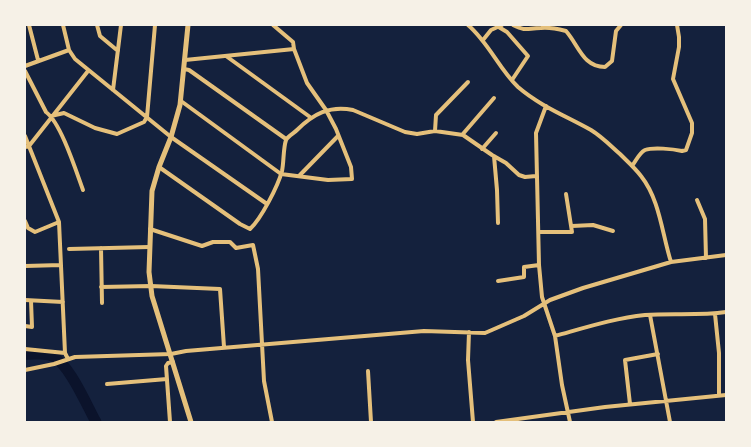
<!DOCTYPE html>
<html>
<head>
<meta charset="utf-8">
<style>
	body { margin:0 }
	#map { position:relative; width:751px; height:447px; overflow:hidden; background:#14213d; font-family:"Noto Sans",sans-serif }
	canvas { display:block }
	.frame { position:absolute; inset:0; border:26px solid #f6f1e7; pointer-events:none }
</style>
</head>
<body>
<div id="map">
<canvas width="751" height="447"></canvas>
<div class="frame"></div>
</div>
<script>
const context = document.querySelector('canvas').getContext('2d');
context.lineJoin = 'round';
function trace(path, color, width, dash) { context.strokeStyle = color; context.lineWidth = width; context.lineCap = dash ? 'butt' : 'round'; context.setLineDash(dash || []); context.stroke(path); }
const river = new Path2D(`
	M25,354C34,355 44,352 52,356C69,363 87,406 96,422`);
const minor = new Path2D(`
	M29,25L38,60
	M63,25L69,50L75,59L171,137L267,204
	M97,25L100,36L118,51
	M273,25L293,42L294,49
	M468,25C489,43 499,69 518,87C540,106 566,116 591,130C601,136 611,146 620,154C627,161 635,168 641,176C660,200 662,234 671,262
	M513,25C527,32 527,28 541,28C550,27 558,29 566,31C579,46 583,67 605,67L612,61L616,31L621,25
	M497,26L507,32L528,56L512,80
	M483,40L491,30L502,25
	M226,56L310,117
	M25,66L69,50
	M184,69L189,70L286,139
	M25,71L46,112C61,123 76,171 83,190
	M113,90L121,25
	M181,101L281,174L328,180L352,179L351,167L336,129L326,110L307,83L294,49L185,60
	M546,106L536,133L539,265L542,297L555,336L562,385L570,422
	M51,116L64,113L95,128L117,134L144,122L147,117L155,25
	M435,131L436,115L468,82
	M462,135L494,98
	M25,136L59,222L65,353L68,359
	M25,147L29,146L88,71
	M482,149L496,133
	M494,156L497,190L498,223
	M632,166C636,161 639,153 645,150C653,147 673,149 682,151L686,150L692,133V123L673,79L679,47V37L677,25
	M159,167L240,224L250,229C261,219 278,186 282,171C284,162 283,149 286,140C288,136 294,133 297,130C313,114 330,105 353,110L405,132L417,134L435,131L463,135L492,155L506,163L519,175L525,177L536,176
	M299,176L338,136
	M697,200L705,219L706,258
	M25,221L28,228L35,232L59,222
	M572,226L593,225L613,231
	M150,229L202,246L213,242H230L236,248L253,245L258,269L264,381L272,422
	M539,232H572L566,194
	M101,248L102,303
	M69,249L149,247
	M25,266L61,265
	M498,281L524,277V267L539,265
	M101,287L151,286L220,289L224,347
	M25,300L63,302
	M715,314L719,353V395
	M650,315L670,422
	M25,326L32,327L31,301
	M469,332L468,360L473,422
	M555,336C584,328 615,318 645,315C672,313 699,316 726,312
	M25,349L65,353
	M25,370L54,364L75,357L171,354L186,351L424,331L485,333L524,316L550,300L583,288L671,262L726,255
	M368,371L371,422
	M107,384L167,379
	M630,404L625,360L658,354
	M170,422L166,366L168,363L173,362
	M496,422L605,407L726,395`);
const secondary = new Path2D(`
	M188,25L180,105L171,137L159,167L152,191L149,272L152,296L191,422`);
trace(river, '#0b132b', 11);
trace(minor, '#e5c07b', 4);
trace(secondary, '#e5c07b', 5);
</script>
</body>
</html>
